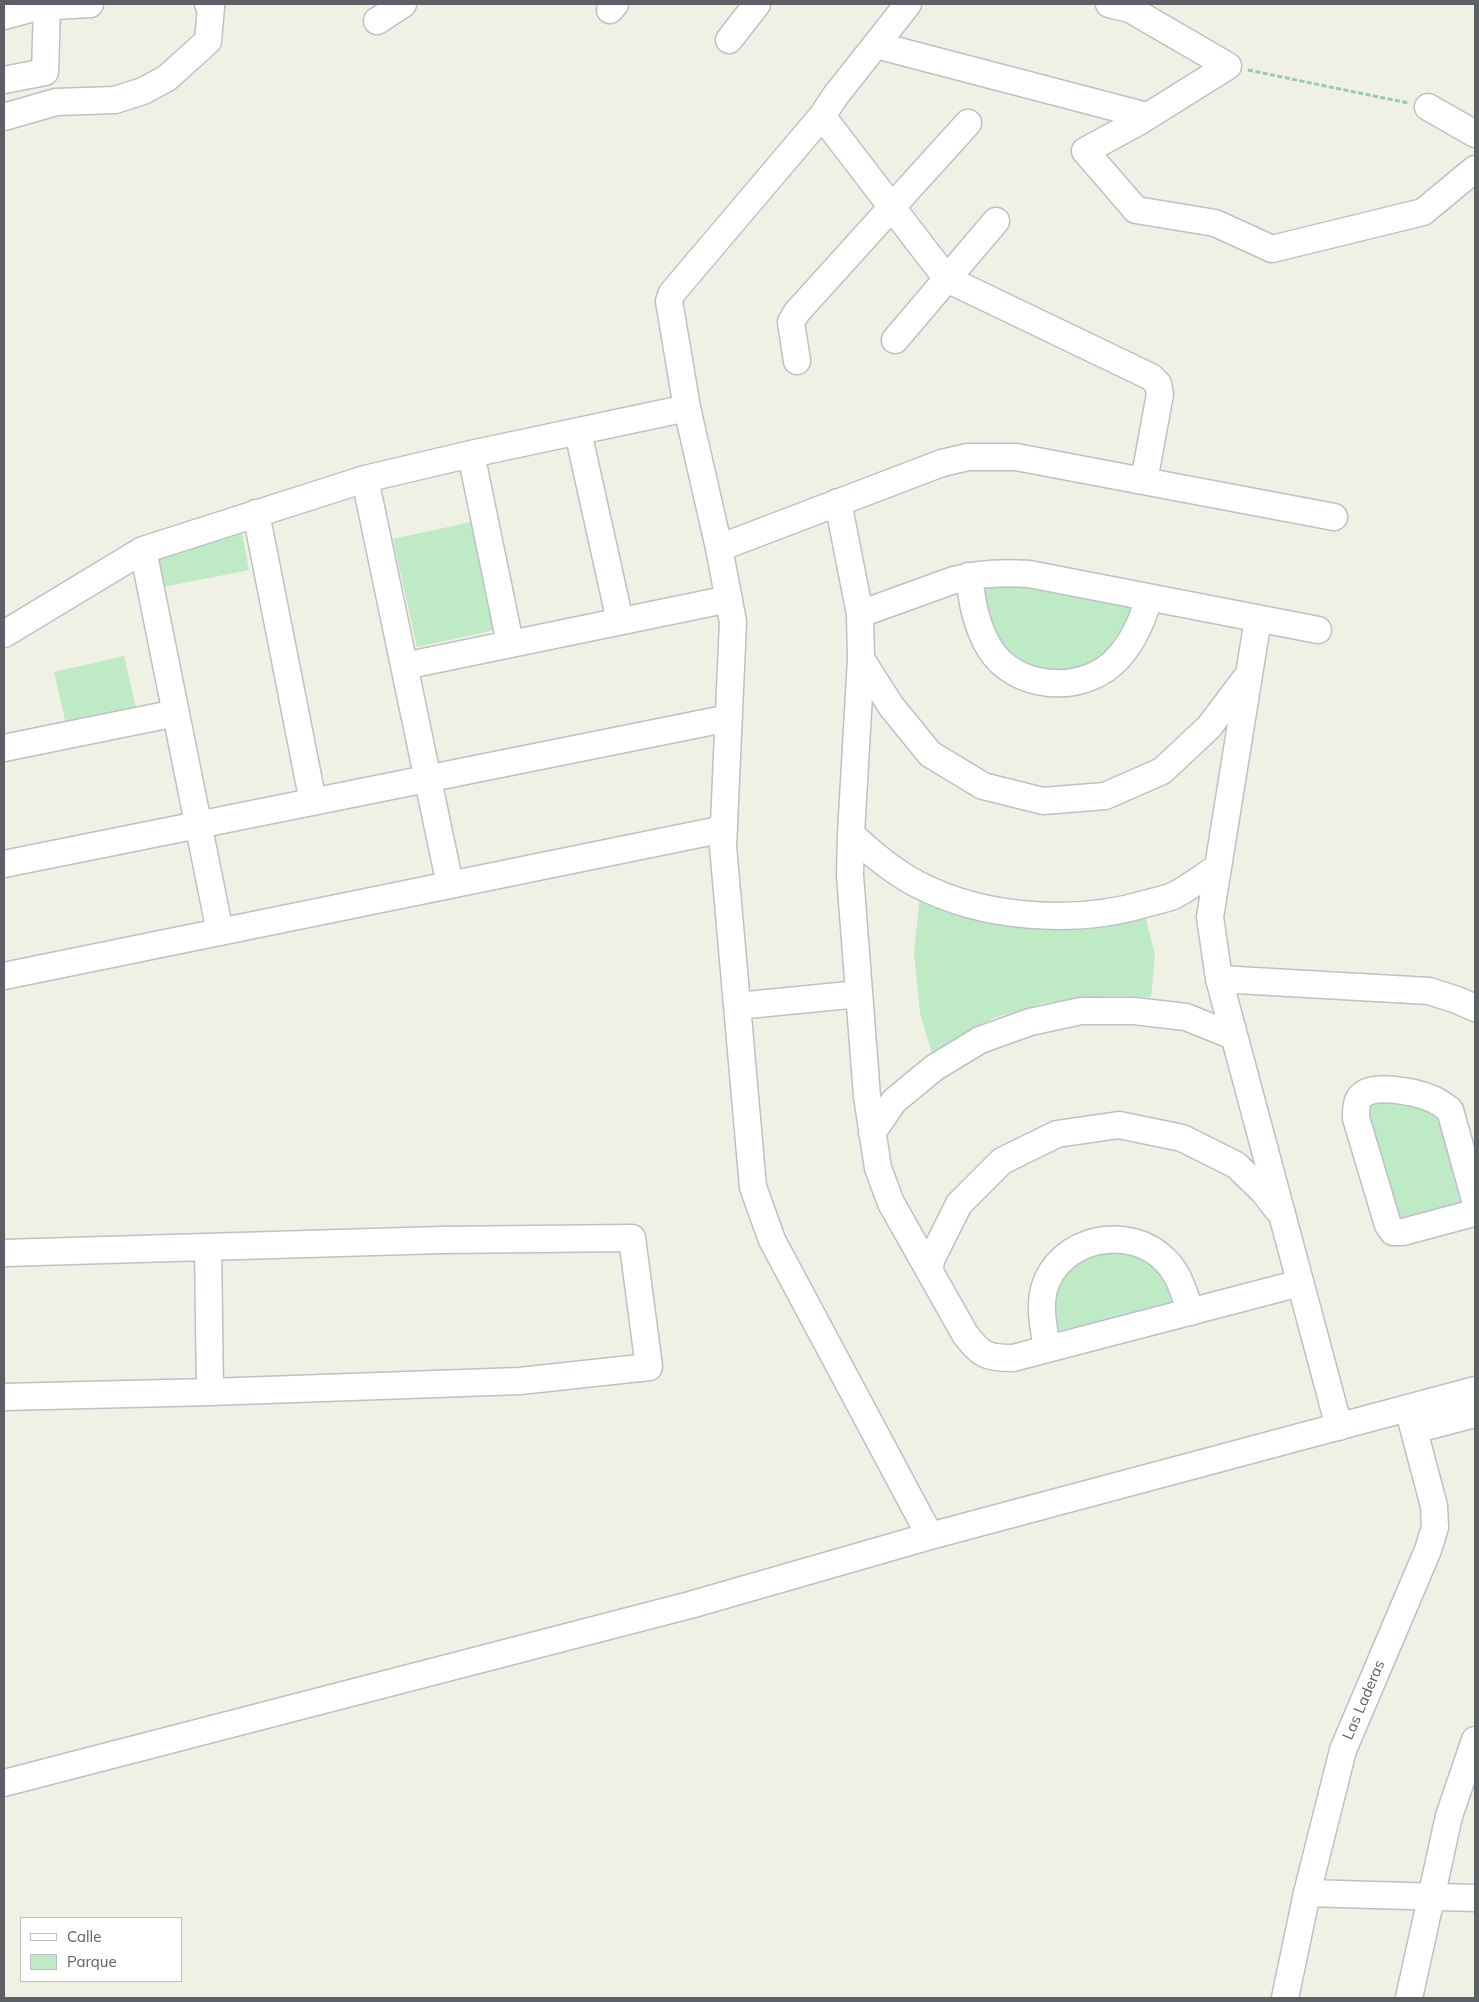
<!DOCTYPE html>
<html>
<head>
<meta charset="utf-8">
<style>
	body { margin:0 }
	#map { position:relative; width:1479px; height:2002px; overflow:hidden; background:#f0f0e4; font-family:Mulish,sans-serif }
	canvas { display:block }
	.frame { position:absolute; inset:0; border:5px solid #5c5f66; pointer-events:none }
	.legend { position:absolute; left:20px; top:1917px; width:162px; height:65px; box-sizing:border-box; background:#fff; border:1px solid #bebfc2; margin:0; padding:6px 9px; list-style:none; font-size:15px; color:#5c5f66 }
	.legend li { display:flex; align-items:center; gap:10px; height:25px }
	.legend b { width:25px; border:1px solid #bebfc2 }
</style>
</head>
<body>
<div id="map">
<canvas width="1479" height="2002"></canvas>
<div class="frame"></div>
<ul class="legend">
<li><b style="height:6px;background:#fff"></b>Calle</li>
<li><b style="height:14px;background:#beeac6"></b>Parque</li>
</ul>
</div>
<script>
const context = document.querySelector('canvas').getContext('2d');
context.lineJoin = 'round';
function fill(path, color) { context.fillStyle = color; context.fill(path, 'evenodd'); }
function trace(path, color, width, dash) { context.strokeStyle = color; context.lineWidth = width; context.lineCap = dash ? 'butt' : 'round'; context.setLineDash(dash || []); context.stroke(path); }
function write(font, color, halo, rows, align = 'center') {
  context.font = font + ' Mulish,sans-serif'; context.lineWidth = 4; context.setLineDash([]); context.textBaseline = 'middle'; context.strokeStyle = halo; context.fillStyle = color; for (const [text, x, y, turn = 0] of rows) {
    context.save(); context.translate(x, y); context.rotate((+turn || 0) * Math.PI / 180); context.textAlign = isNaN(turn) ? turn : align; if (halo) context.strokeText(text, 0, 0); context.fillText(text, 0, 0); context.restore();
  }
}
const green = new Path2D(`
	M238,512L249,570L163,587L152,542Z
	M471,522L495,630L417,647L393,539Z
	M1018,583L1133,606C1128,623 1123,638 1111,651C1082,680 1030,678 1003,648C999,643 996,633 993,627C986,611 983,605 984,587Z
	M124,656L136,708L66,724L54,672Z
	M920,896L973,920L1032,926L1145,915L1155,955L1151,997L1109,996L1044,1003L994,1018L932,1053L920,1013L914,953Z
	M1376,1096L1420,1103L1444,1116L1468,1206L1395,1226L1364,1109Z
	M1121,1249L1159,1267L1177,1304L1054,1335L1053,1292L1063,1273L1079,1258Z`);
const path = new Path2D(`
	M1248,70L1408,103`);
const minor = new Path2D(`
	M908,4L836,95L822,116L672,293L669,301L687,408L719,548L733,622L723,846L753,1187L772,1240L930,1536
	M1109,4L1130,9L1228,66L1140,121L1085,151L1136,210L1215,223L1272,249L1423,212L1475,169
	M610,10L615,4
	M4,16L37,7L90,4
	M377,21L403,4
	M729,40L757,4
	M876,45L1147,116
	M4,80L45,72L47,6
	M1428,107L1475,134
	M822,116L947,279L1151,377L1158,384L1160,394L1144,481
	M4,117L56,102L115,100L143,91L167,78L208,41L211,7L208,4
	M895,340L996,221
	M797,361L791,322L797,312L968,123
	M578,432L620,621
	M471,454L510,643
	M365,479L450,885
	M838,502L860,614L861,659L851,834L850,875L867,1096L878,1168L891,1203L965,1334C981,1355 986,1358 1013,1358L1300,1283
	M256,513L313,802
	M719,548L942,463L968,457H1016L1334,517
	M143,550L220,932
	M969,576C972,602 976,626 990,649C1015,689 1078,694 1112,664C1131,647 1142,622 1149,598
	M860,614L954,580C979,573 1003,572 1029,574L1318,630
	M1258,619L1210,917L1219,979L1339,1427
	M4,634L143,550L365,479L471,454L687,408
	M861,659L891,706L930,754L983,786L1043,801L1105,796L1162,771L1209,727L1246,678
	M404,666L729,599
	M4,748L176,713
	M851,834C871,853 892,871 917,884C984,919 1076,925 1148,903C1156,901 1165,899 1173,896C1189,888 1204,876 1218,867
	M4,864L729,718
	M4,976L724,829
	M1219,979L1429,991L1457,1000L1475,1008
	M737,1006L859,994
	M872,1133L894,1101L934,1068L980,1040L1030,1022L1081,1011H1134L1186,1017L1233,1036
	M1475,1200L1450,1110C1444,1106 1437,1100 1430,1098C1415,1092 1374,1083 1361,1096C1356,1101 1356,1111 1356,1118L1388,1225L1393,1232H1403L1470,1214L1475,1210
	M208,1247L210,1392
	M4,1253L441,1240L632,1238L649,1367L520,1381L210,1392L4,1397
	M930,1269L931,1260L959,1204L1002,1161L1057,1134L1119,1125L1182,1138L1236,1165L1264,1192L1277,1209
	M1047,1349C1044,1328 1039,1309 1044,1289C1059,1237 1130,1223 1166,1261C1180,1275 1184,1294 1191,1312
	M1414,1430L1475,1414
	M4,1783L690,1605L930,1536L1475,1390
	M1307,1893L1475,1898
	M1285,1998L1307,1893L1343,1750L1428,1550L1435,1527L1434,1506L1408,1408
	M1409,1998L1449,1816L1475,1740`);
const streetNames = [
	["Las Laderas",1364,1700,-67]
];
fill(green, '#beeac6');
trace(minor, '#bec0c6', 29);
trace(path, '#96cbaf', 3, [5, 2.5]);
trace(minor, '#fff', 26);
write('15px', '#5c5f66', '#fff', streetNames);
</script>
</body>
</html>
